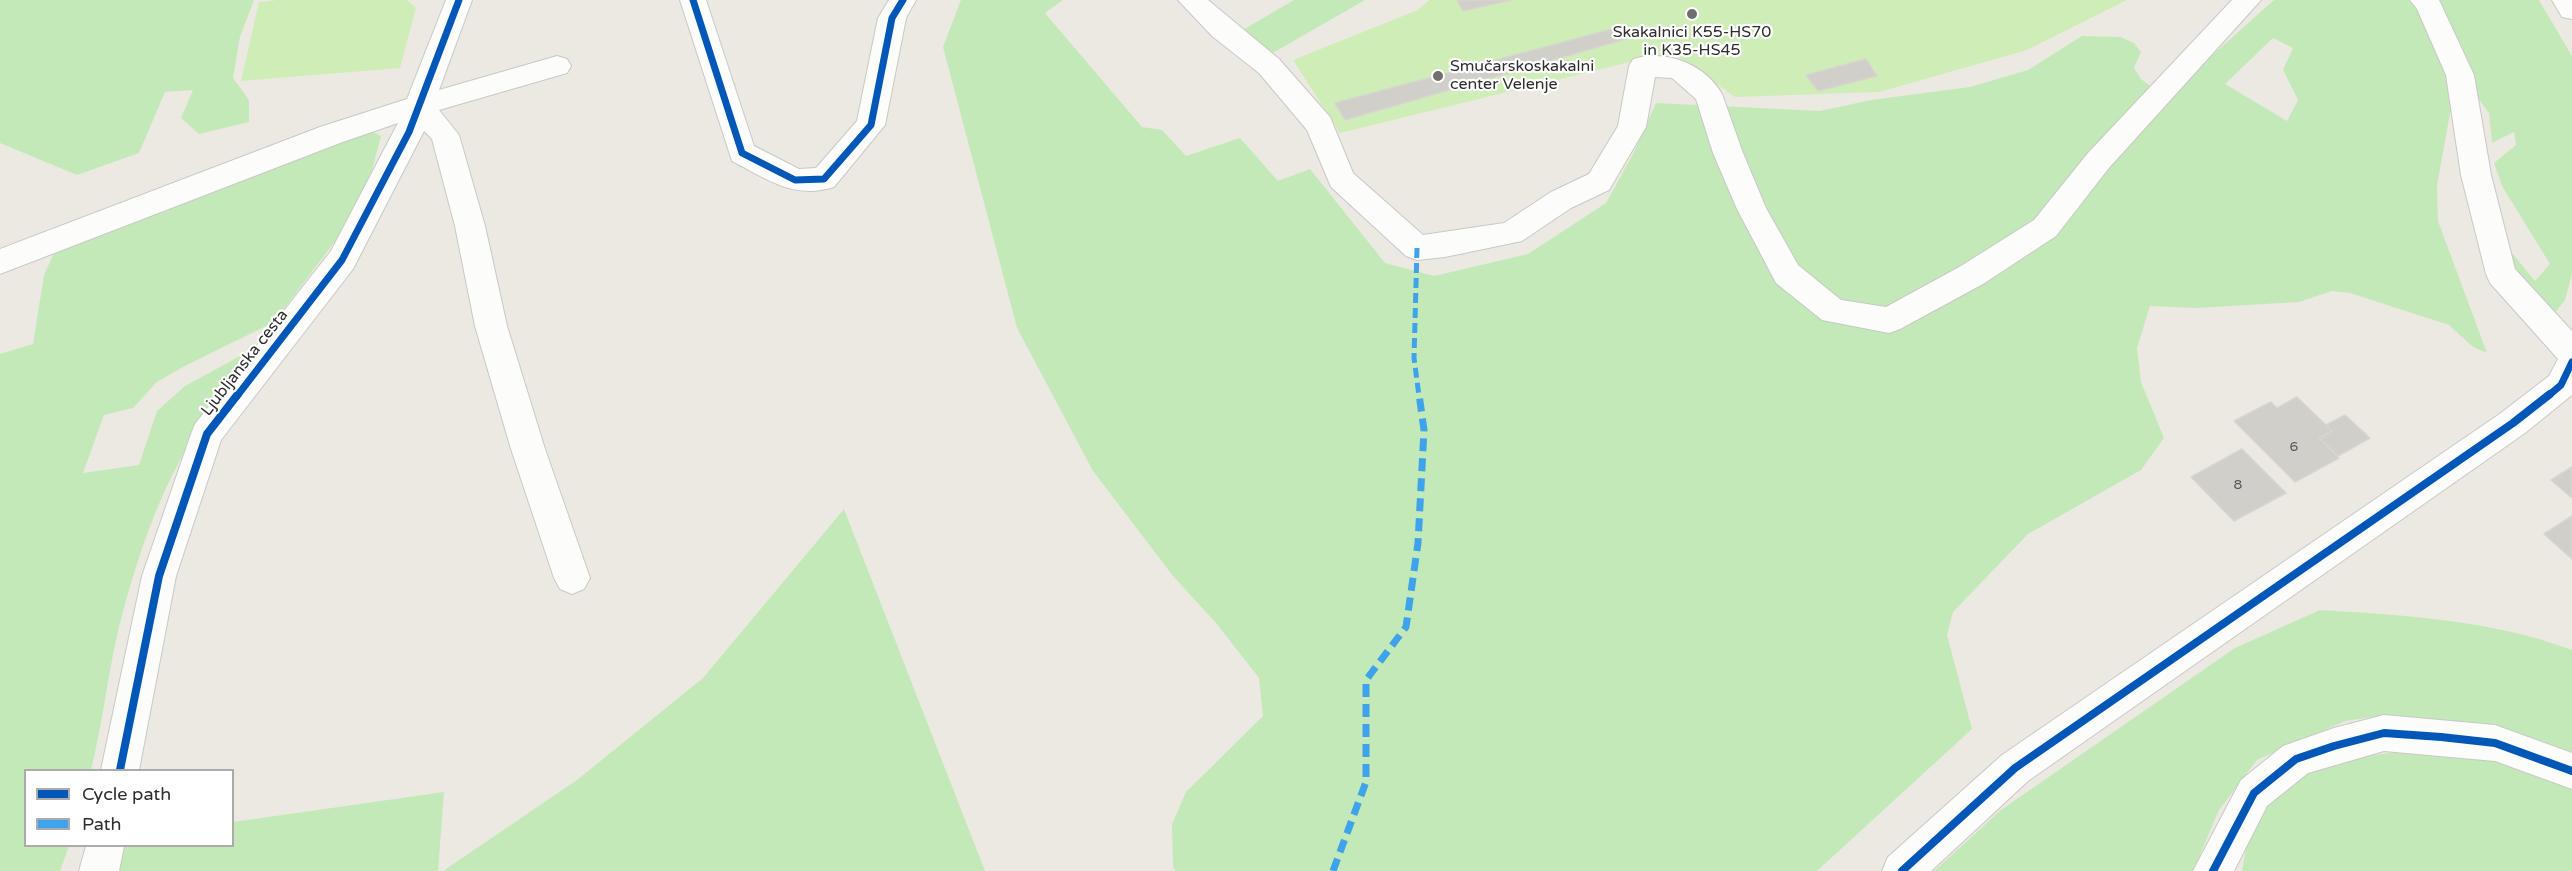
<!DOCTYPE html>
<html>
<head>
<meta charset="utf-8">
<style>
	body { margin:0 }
	#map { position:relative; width:2572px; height:871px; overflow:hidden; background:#ece9e2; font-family:"Varela Round",sans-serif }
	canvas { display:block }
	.legend { position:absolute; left:24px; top:769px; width:210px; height:78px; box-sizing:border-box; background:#fff; border:2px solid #ababab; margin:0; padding:8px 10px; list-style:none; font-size:18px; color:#2d2d2d }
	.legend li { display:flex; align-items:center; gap:12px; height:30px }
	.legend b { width:30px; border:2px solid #ababab }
</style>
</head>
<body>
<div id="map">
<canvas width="2572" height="871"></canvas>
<ul class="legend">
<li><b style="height:8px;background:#0057b8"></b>Cycle path</li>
<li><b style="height:8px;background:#3ea3eb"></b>Path</li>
</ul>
</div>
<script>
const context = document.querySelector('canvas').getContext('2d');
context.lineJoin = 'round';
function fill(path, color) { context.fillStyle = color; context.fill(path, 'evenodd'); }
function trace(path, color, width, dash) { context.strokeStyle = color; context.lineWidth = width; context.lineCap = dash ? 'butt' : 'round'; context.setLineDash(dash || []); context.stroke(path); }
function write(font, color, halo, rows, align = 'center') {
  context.font = font + ' "Varela Round",sans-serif'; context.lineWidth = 4.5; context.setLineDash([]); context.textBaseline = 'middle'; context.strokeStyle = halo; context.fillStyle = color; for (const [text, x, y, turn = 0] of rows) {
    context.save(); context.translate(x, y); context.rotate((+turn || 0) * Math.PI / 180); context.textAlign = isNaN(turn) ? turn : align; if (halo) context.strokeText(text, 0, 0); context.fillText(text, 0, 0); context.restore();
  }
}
const green = new Path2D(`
	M0,0H254L240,37L233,78L249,100V122L199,134L181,118L193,90L165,92L139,153L77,175L0,143Z
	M961,0H1063L1045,13L1142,127L1162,130L1186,156L1240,138L1278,181L1310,169L1385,263L1434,276L1528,254L1606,203L1634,152L1656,103L1820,111L1871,100L1970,87L2028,70L2082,36L2120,37L2134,43L2141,52L2134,68L2141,79L2156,90L2041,240L2077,210L2113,158L2207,60L2274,0H2411L2431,26L2455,86L2437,185L2438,221L2487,353L2473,347L2449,325L2350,293L2332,291L2299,302L2197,308L2150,306L2137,348L2141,382L2164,438L2141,470L2028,534L1953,612L1947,635L1972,729L1817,871H1175L1173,866L1172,824L1186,792L1263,716L1259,678L1216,623L1173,576L1093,471L1017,328L943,47ZM2273,38L2293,48L2283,70L2298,100L2287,121L2225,84Z
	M1294,0H1365L1271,54L1241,31Z
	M2425,0H2539L2572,56V274L2565,300L2547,323L2529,295L2503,242L2535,281L2550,264L2502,186L2494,163L2516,145L2514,132L2492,143L2489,113L2477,97Z
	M369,130L381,136L367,189L342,232L274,322L183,367L157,382L133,408L104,415L83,473L139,465L157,411L185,386L253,349C226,387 197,425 176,468C151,515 129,584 117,636C107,680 102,726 91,770H26V846H69L60,871H0V354L33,344L44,275L58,244L138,209L162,213L208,193Z
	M844,509L985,871H443L577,780L703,678Z
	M2320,610C2405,615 2492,620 2572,650V754L2499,730L2386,715L2345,721L2257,760L2219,810L2199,857L2197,871H1934L2001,810L2235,648Z
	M2405,751L2473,754L2572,782V871H2242L2249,831L2272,799L2310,770L2352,758Z
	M444,792L438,871H107L108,846H232L233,822Z`);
const pitch = new Path2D(`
	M277,0H407L416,8L400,68L241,81L259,2Z
	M1429,0H2127L2027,50L1879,92L1735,97L1671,52L1340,133L1293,60L1418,10Z`);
const building = new Path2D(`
	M1457,0H1511L1463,11Z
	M1616,28L1626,39L1345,120L1335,103Z
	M1866,59L1877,76L1818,91L1806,75Z
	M2297,397L2332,431L2319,438L2339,458L2295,482L2234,421L2271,402L2277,408Z
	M2345,415L2370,438L2338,456L2319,438L2332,431L2326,425Z
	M2242,449L2286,493L2234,521L2191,477Z
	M2572,467V498L2551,480Z
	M2572,516V559L2544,534Z`);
const minor = new Path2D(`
	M446,0H472L439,90L557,56L567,59L571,66L567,73L439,110L459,135L485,226L507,326L545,449L590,578L584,589L572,594L560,589L554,578L511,449L475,326L455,226L432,139L424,131L353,269L221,440L176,576L139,770H101L142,576L191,434L195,424L331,251L398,123L340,143L0,274V249L320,127L407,99Z
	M680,0H706L754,146L799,169L816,168L857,121L878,18L889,0H916L906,18L885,125L834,187C794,200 767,179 732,161Z
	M1178,0H1208L1279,59L1330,117L1353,173L1423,235L1504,223L1551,192L1589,174L1618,126L1629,66L1633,59C1666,49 1705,64 1722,94L1743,153L1766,208L1798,265L1841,300L1886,307L1961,266L2034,220L2088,153L2232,0H2261L2108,169L2056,236L1983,284L1900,329L1889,333L1822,320L1776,283L1737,209L1713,153L1696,99L1672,78L1655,77L1646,127L1609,190L1571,208L1522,241L1445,257L1417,260L1406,256L1331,187L1307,130L1259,73L1212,36Z
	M2410,0H2439L2474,75L2491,175L2515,269L2572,331V395L2525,433L2028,781L1931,871H1882L1888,857L2002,755L2501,413L2549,376L2558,359L2490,283L2486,274L2461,175L2446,75L2417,9Z
	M2552,0H2572V19L2562,17Z
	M2384,715L2495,725L2572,753V789L2495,761L2384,751L2308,773L2267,806L2234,871H2193L2241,780L2283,746L2334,728Z
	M86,846H124L119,871H79Z`);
const quietFar1 = new Path2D(`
	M1417,248L1414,358L1419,396`);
const quiet = new Path2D(`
	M1333,871L1366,782V680L1406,627L1418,543L1424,430L1419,394`);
const cyclewayFar1 = new Path2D(`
	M693,0L742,153L795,180L824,179L871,125L892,18L903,0
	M237,396L342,260L409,132L459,0
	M2548,396L2561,385L2572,362`);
const cycleway = new Path2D(`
	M120,770L159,576L207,434L238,394
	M1902,871L2015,768L2513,423L2550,394
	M2213,871L2254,793L2296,759L2334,746L2384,733L2441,737L2495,743L2572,771`);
const markers = [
	[1692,14,6,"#706f6c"],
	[1438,76,6,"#706f6c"]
];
const numberNames = [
	["6",2294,447],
	["8",2238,485]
];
const poiNames = [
	["Skakalnici K55-HS70",1692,33],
	["in K35-HS45",1692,51],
	["Smučarskoskakalni",1450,67,"left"],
	["center Velenje",1450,85,"left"]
];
const streetNames = [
	["Ljubljanska cesta",245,363,-52]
];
fill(green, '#c4e9b9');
fill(pitch, '#cfedb7');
fill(building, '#d0cfc9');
trace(building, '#d7d5ce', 1.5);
trace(minor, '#c9c8c7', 2);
fill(minor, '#fcfcfb');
trace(quietFar1, '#3ea3eb', 5, [10, 5]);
trace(quiet, '#3ea3eb', 7, [13, 7]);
trace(cyclewayFar1, '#0057b8', 7);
trace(cycleway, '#0057b8', 8);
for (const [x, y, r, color] of markers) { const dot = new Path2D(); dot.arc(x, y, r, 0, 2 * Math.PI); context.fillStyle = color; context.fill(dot); trace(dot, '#fff', 2); }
write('14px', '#585756', null, numberNames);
write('16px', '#2d2d2d', '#fff', poiNames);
write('16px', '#2d2d2d', '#fff', streetNames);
</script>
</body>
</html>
